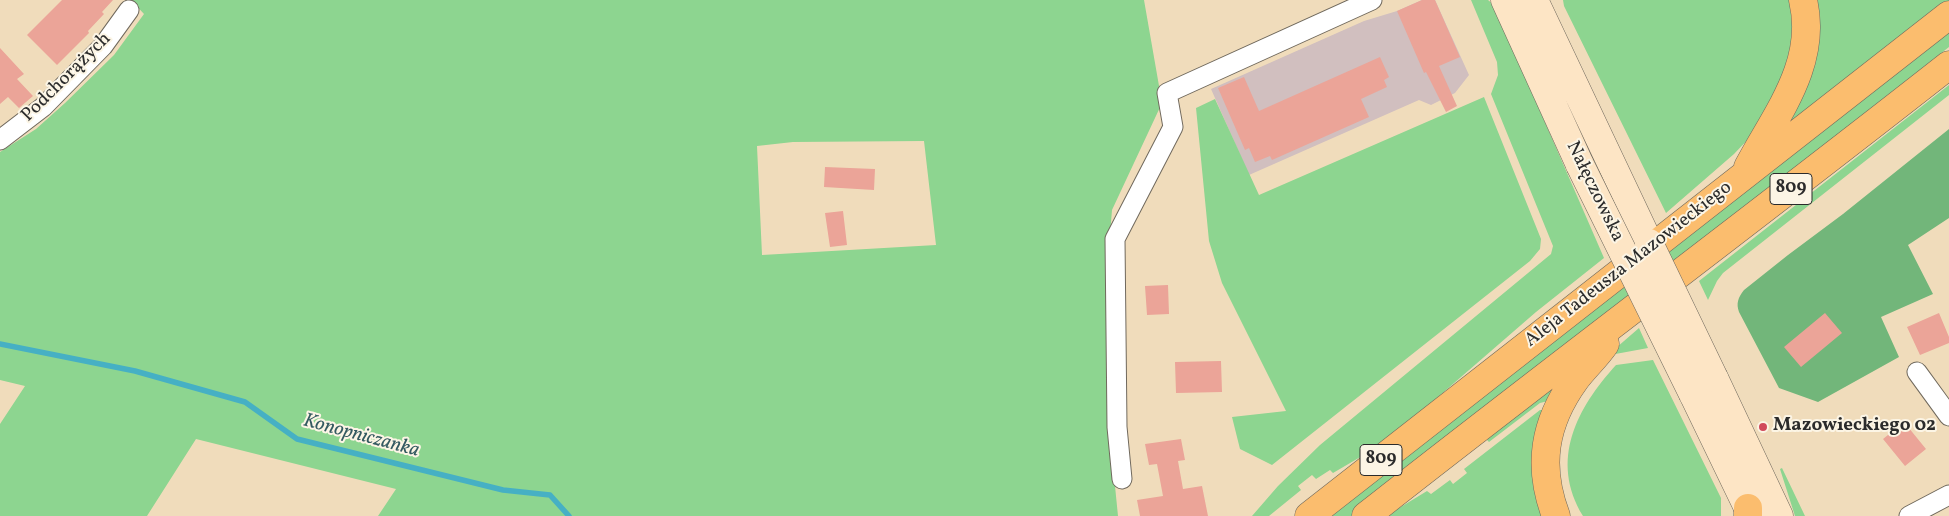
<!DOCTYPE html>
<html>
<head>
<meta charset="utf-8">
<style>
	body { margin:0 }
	canvas { display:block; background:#f0dcbb }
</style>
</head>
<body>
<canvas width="1949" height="516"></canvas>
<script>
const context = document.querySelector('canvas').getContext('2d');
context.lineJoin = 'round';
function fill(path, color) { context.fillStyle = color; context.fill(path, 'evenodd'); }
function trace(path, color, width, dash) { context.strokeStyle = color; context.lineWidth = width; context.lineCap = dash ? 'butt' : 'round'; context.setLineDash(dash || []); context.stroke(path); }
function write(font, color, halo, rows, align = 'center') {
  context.font = font + ' Vollkorn,serif'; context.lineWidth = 4; context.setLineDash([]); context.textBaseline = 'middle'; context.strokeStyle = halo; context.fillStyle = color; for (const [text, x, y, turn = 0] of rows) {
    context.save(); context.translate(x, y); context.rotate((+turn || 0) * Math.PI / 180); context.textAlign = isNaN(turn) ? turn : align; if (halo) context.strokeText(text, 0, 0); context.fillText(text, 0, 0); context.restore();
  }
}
const industrial = new Path2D(`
	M1422,0H1435L1469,75L1455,93L1431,105L1419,100L1249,175L1211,89L1364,21L1397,11Z`);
const green = new Path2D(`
	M131,0H1144L1162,103L1112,210L1106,284L1109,426L1118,516H378L396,489L196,439L147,516H0V424L25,386L0,380V152L36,129L65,103L114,55L144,14ZM924,141L936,245L762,255L757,146L793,142Z
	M1471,0H1488L1494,5L1604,258L1536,312L1386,442L1333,473L1330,470L1316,479L1312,475L1298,486L1301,490L1269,516H1252L1278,486L1320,445L1551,254L1553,246L1491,94L1498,75L1497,62Z
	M1563,0H1793L1794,53L1754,133L1734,154L1666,213L1564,6Z
	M1814,0H1949V2L1784,131Z
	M1949,31V47L1433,452L1351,516H1323Z
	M1949,85V95L1723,273L1717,281L1708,300L1699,281Z
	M1484,97L1541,239L1540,249L1530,261L1272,465L1240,449L1232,417L1286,411L1222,283L1209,241L1196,108L1215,99L1259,195Z
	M1639,328L1648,348L1610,355L1609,354Z
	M1653,360L1721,498V516H1583C1549,460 1577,408 1616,365Z
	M1560,377L1548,401L1540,403L1489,442L1487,440L1494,432Z
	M1540,410H1546L1545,516H1386L1427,491L1431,494L1450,480L1453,484L1467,473L1464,469Z
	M1782,468L1805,516H1795L1780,469Z`);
const forest = new Path2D(`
	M1949,129V218L1908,245L1933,294L1881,317L1899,357L1818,402L1779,388L1739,312C1736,303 1738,298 1744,290L1788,255L1843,214Z`);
const stream = new Path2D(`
	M0,344L135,371L245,402L297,439L503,490L550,495L569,516`);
const building = new Path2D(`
	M62,0H113L102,12L104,14L88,31L89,33L57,65L27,35Z
	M1422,0H1435L1460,57L1439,66L1457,106L1446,112L1426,72L1424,73L1397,11Z
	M0,48L24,74L17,79L33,96L19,108L8,97L0,104Z
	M1380,57L1389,77L1384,80L1387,87L1361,99L1369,117L1272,160L1270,156L1255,162L1249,148L1245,150L1218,88L1244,77L1259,111Z
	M825,167L875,169L874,190L824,187Z
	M843,211L847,245L830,247L825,213Z
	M1168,285L1169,314L1147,315L1145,286Z
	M1825,313L1842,333L1801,367L1784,347Z
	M1939,313L1949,337V343L1920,355L1907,327Z
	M1221,361L1222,392L1176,393L1175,362Z
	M1904,422L1926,449L1905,466L1883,439Z
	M1181,439L1185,460L1178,461L1183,489L1202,486L1208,516H1140L1137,500L1163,496L1157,464L1149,465L1145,444Z`);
const minor = new Path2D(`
	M0,140L43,107L103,46L129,10
	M1917,372L1949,416
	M1122,479L1117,427L1115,239L1173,127L1167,93L1372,0
	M1909,516L1949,495`);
const secondary = new Path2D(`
	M1505,0L1580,165
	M1534,0L1649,243
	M1714,378L1779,516
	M1693,394L1752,516`);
const primary = new Path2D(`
	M1748,167C1776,114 1818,64 1803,0
	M1748,508V516
	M1309,516L1949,15
	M1366,516C1559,364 1756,217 1949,65
	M1556,516C1537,466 1544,423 1575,380C1584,368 1596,357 1605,344`);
const secondaryBridge = new Path2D(`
	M1580,165L1693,394
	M1649,243L1714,378`);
const markers = [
	[1763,427,5,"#d1495b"]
];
const shields = [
	[1791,189,42],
	[1381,460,42]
];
const shieldNames = [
	["809",1791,189],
	["809",1381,460]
];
const streetNames = [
	["Podchorążych",67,78,-45],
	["Nałęczowska",1594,192,64],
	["Aleja Tadeusza Mazowieckiego",1629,265,-38]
];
const poiNames = [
	["Mazowieckiego 02",1773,427]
];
const waterNames = [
	["Konopniczanka",361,437,15]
];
fill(industrial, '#d1bfbf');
fill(green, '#8dd590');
fill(forest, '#72b67a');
trace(stream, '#46b0c4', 5.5);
fill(building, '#eba498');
trace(minor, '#70695d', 21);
trace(secondary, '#70695d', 29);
trace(primary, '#70695d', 29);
trace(minor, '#fff', 19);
trace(secondary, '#fde5c5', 28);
trace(primary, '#fbbd6e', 28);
trace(secondaryBridge, '#70695d', 29, []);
trace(secondaryBridge, '#fde5c5', 28);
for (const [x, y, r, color] of markers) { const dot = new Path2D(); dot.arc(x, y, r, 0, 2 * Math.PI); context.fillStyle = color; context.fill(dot); trace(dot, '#fcf5e5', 2); }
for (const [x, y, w] of shields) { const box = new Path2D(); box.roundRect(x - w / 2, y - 15.5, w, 31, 4); context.fillStyle = '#fcf5e5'; context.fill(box); trace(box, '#2b2b2b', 1); }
write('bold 18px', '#2b2b2b', null, shieldNames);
write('19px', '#2b2b2b', '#fcf5e5', streetNames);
write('bold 19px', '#2b2b2b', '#fcf5e5', poiNames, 'left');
write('italic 20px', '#345a61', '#fcf5e5', waterNames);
</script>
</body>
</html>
